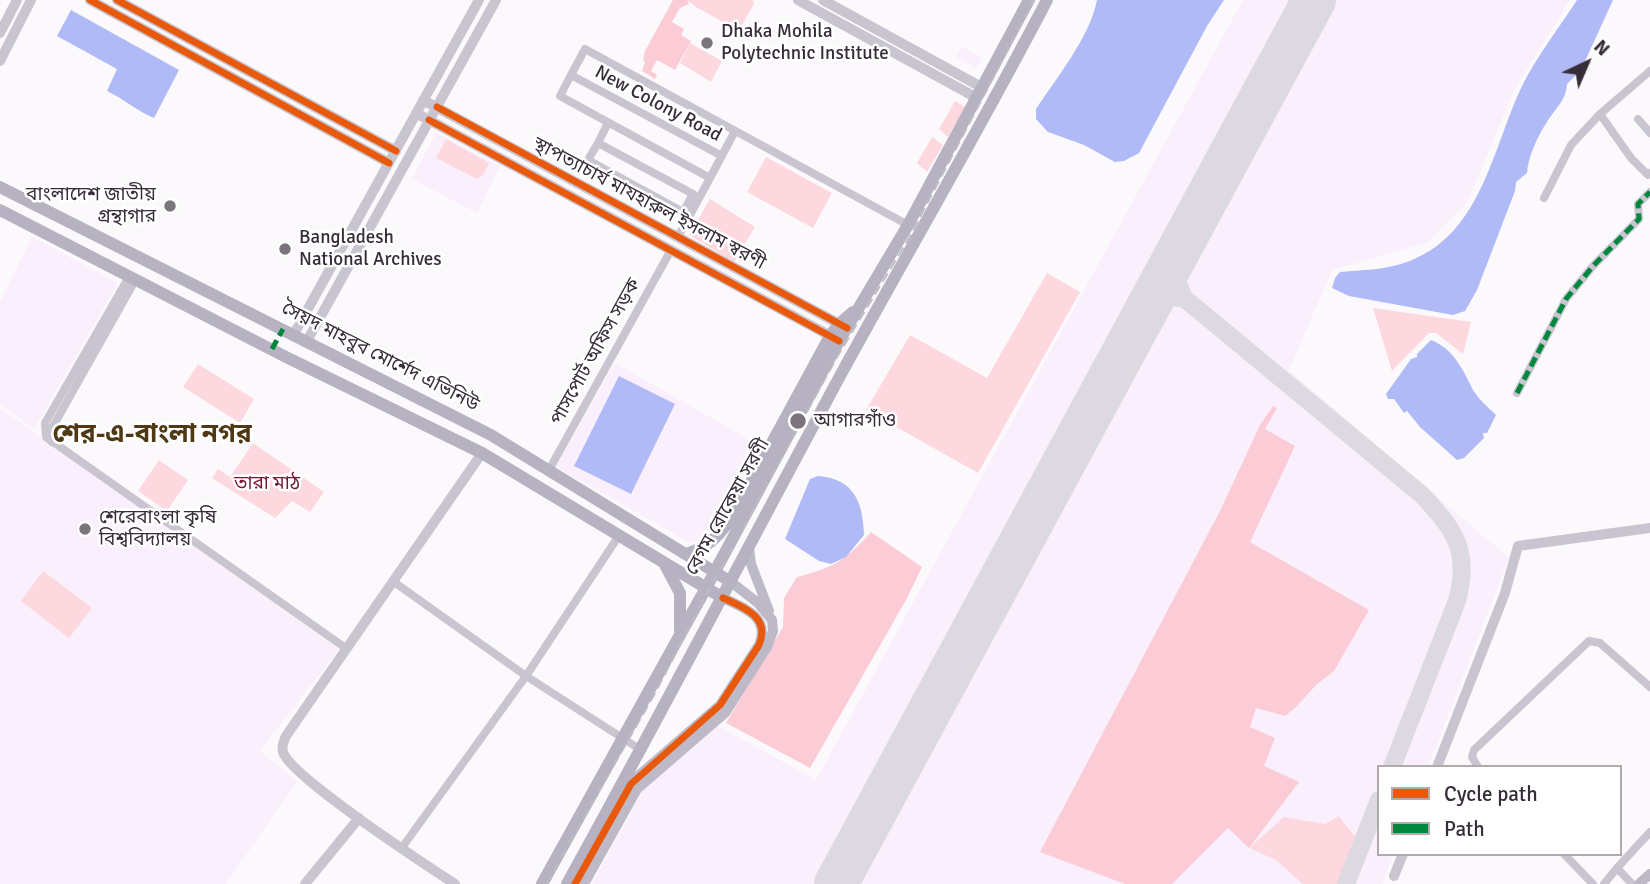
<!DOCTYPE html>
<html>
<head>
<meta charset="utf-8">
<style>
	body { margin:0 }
	#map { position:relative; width:1650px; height:884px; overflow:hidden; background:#fcf9fd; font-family:Signika,sans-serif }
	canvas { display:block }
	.legend { position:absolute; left:1377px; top:765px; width:245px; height:91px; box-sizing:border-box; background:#fff; border:2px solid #afabaf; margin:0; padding:9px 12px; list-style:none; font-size:21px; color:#362d38 }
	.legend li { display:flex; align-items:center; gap:14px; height:35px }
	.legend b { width:35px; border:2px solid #afabaf }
	.north { position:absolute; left:1552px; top:28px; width:70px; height:70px; -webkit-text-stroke:5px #fff; paint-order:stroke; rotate:44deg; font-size:19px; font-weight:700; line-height:28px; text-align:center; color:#362d38 }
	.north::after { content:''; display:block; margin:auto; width:24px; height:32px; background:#362d38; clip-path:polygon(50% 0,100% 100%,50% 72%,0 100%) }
</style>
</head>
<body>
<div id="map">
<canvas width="1650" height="884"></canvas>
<ul class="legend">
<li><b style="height:9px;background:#e8590c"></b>Cycle path</li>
<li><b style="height:9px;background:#00873e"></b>Path</li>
</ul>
<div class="north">N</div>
</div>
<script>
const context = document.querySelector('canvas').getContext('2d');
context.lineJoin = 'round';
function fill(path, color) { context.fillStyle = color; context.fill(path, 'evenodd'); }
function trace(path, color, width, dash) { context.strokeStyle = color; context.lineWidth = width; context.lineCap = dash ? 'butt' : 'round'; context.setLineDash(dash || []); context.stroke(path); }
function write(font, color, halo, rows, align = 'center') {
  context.font = font + ' Signika,"Noto Sans Bengali",sans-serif'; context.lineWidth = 5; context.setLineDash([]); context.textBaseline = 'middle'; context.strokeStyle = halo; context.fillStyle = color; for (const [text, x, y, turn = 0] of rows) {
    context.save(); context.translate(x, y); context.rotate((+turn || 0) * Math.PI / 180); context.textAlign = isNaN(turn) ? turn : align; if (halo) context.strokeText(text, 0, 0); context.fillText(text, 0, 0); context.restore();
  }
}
const built = new Path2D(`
	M1243,0H1570L1514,90L1468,201L1429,242L1332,270L1289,370L1509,558L1428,767H1379V854H1394L1382,884H592L645,787L718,726L816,780Z
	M961,46L982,58L977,68L955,57Z
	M436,133L500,166L477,213L412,179Z
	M32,237L118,283L34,429L0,404V302Z
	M615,363L757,444L706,536L695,542H689L556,467Z
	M0,408L339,649L260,751L297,781L226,884H0Z`);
const green = new Path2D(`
	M687,0H753L754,4L739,31L696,7Z
	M690,43L722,61L711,82L680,63Z
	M955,101L965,107L948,137L939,129Z
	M932,137L943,145L927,172L917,163Z
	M446,139L489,163L483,175L477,179L436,158Z
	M766,157L832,193L813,228L747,192Z
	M710,199L755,227L734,262L689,235Z
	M1047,273L1080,292L978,473L866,410L910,335L987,378Z
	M1373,308L1471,322L1463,354L1436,333H1429L1392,371Z
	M198,364L254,399L240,423L183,387Z
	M253,443L324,492L310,512L292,501L275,518L212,478L218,469L230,477Z
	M159,460L188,480L167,511L138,491Z
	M43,571L92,608L69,638L21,601Z
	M1339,816L1356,838L1340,884H1303L1276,860L1249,848L1284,817L1325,824Z`);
const forest = new Path2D(`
	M673,0H687L689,4L680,8L672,22L684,29L681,35L691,41L675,70L657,60L651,71L657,75L655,79L642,71L645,62L643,60L645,51Z
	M1273,406L1277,408L1265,429L1295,446L1250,542L1369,610L1334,671L1316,685L1295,708L1285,716L1256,708L1250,727L1275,738L1264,766L1299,782L1249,848L1228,828L1172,884H1125L1040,852L1220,511L1260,425Z
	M871,532L922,567L906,600L810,768L726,723L783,627L784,598L797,577C835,567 845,561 871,532Z`);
const water = new Path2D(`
	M1097,0H1224L1207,26L1139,153L1124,161L1115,162L1084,145L1048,132L1036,119V109C1057,77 1090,37 1097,0Z
	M1577,0H1613L1581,70L1567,84C1566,101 1556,107 1547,122C1538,135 1528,157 1527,173L1516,182L1515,191L1477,290L1465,311L1453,315L1349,296L1332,288L1335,278L1340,272C1362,270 1383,270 1404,263C1481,238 1492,149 1522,86C1537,56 1559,28 1577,0Z
	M71,10L179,70L154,118C137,111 124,99 107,91L117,69L57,36Z
	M1431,340C1454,349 1463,370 1473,390C1479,400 1488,407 1496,415L1487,433H1483L1484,438L1464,458L1457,460L1420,427L1407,411L1404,413L1394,399H1388L1386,394L1411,359L1417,357V354Z
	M619,376L675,404L631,494L574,466Z
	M818,476C855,479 863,503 864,535L846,557L831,564L819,561L785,539L810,479Z`);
const taxiway = new Path2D(`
	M1175,257L1178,283L1184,298
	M1149,305L1166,297L1184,298L1422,495C1456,531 1470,552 1457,601L1392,767
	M1346,884L1379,800`);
const runway = new Path2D(`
	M836,884L1314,0`);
const minor = new Path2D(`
	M1600,114L1650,71
	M1638,119L1650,133
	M598,143L588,160L683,212L693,194L598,143L608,123
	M710,178L735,131
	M1544,198L1571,145L1600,114L1631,158L1648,175L1650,173
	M678,237L710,178L560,96L571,75L722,156L571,75L585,49L908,225
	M130,275L45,423L46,437L347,649
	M1517,393L1566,299L1593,266L1639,219L1638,204L1650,192
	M52,442V428L136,279
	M549,470L671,250
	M394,582L526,676L641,750
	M1478,767L1472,757L1474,750L1589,641L1600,643L1650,687
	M401,849L526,676L620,534
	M1564,854L1593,884
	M1617,868L1650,832
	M1604,884L1617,868L1632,884`);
const tertiary = new Path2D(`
	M90,0L389,163
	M117,0L396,151
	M798,0L977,98
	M823,0L983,88
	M0,33L17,0
	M0,61L31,0
	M423,100L843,326
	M416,113L836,339
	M294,334L479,0
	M307,341L496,0
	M1437,767L1505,593L1518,546L1650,528
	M1394,876L1403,854
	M305,884L359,818
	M455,884C426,865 290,776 283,752C281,746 284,741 286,736L482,453`);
const secondary = new Path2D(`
	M749,548L751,564L769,611
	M624,796L637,777L720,705L759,645C771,617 743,607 723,598
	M575,884L597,844
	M584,884L637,789L725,713L767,647L773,631L772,620L758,603L731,582
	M1639,884L1650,874`);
const primary = new Path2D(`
	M0,187L491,435L731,582
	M0,210L286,357L482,453L723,598
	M686,554C708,547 717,538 730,520L830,336L839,324L853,312
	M665,565L680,593V630
	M542,884L706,588L839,341L908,225L1029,0
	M567,884C660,716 749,545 840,376C909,250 981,127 1047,0`);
const rail = new Path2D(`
	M546,884L654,695L703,601L837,357L909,238L1034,0`);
const quiet = new Path2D(`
	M272,349L283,329
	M1517,393L1566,299L1593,266L1639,219L1638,204L1650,192`);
const cycleway = new Path2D(`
	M90,0L389,163
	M117,0L396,151
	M437,107L847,328
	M429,120L839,341
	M575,884L631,784L720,705L759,645C771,617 743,607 723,598`);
const markers = [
	[707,43,7,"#7b747d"],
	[170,206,7,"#7b747d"],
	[285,249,7,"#7b747d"],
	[798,421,9,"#7b747d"],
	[85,529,7,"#7b747d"]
];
const poiNames = [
	["Dhaka Mohila",721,32],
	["Polytechnic Institute",721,54],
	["বাংলাদেশ জাতীয়",156,195,"right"],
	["গ্রন্থাগার",156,217,"right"],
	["Bangladesh",299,238],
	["National Archives",299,260],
	["আগারগাঁও",814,421],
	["শেরেবাংলা কৃষি",99,518],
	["বিশ্ববিদ্যালয়",99,540]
];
const streetNames = [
	["New Colony Road",658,104,28],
	["স্থাপত্যাচার্য মাযহারুল ইসলাম স্বরণী",649,204,28],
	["পাসপোর্ট অফিস সড়ক",596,352,-61],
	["সৈয়দ মাহবুব মোর্শেদ এভিনিউ",380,357,27],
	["বেগম রোকেয়া সরণী",728,507,-61]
];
const parkNames = [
	["তারা মাঠ",267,484]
];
const districtNames = [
	["শের-এ-বাংলা নগর",152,435]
];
fill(built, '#faeffc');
fill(green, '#fdd8df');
fill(forest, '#fcccd6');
fill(water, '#b0baf7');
trace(taxiway, '#dcdae0', 18);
trace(runway, '#dcdae0', 44);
trace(minor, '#c8c4d0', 8);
trace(tertiary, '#c8c4d0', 10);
trace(secondary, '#bdb9c7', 10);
trace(primary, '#b6b2c1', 12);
trace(rail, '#bdbac2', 2, [10, 5]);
trace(quiet, '#00873e', 5, [10, 5]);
trace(cycleway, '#e8590c', 7);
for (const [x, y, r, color] of markers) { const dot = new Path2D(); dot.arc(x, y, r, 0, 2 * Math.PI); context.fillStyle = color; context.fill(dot); trace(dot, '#fff', 2.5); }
write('19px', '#362d38', '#fff', poiNames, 'left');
write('19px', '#362d38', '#fff', streetNames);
write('19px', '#711733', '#fff', parkNames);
write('bold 26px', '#4e3914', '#fff', districtNames);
</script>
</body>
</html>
